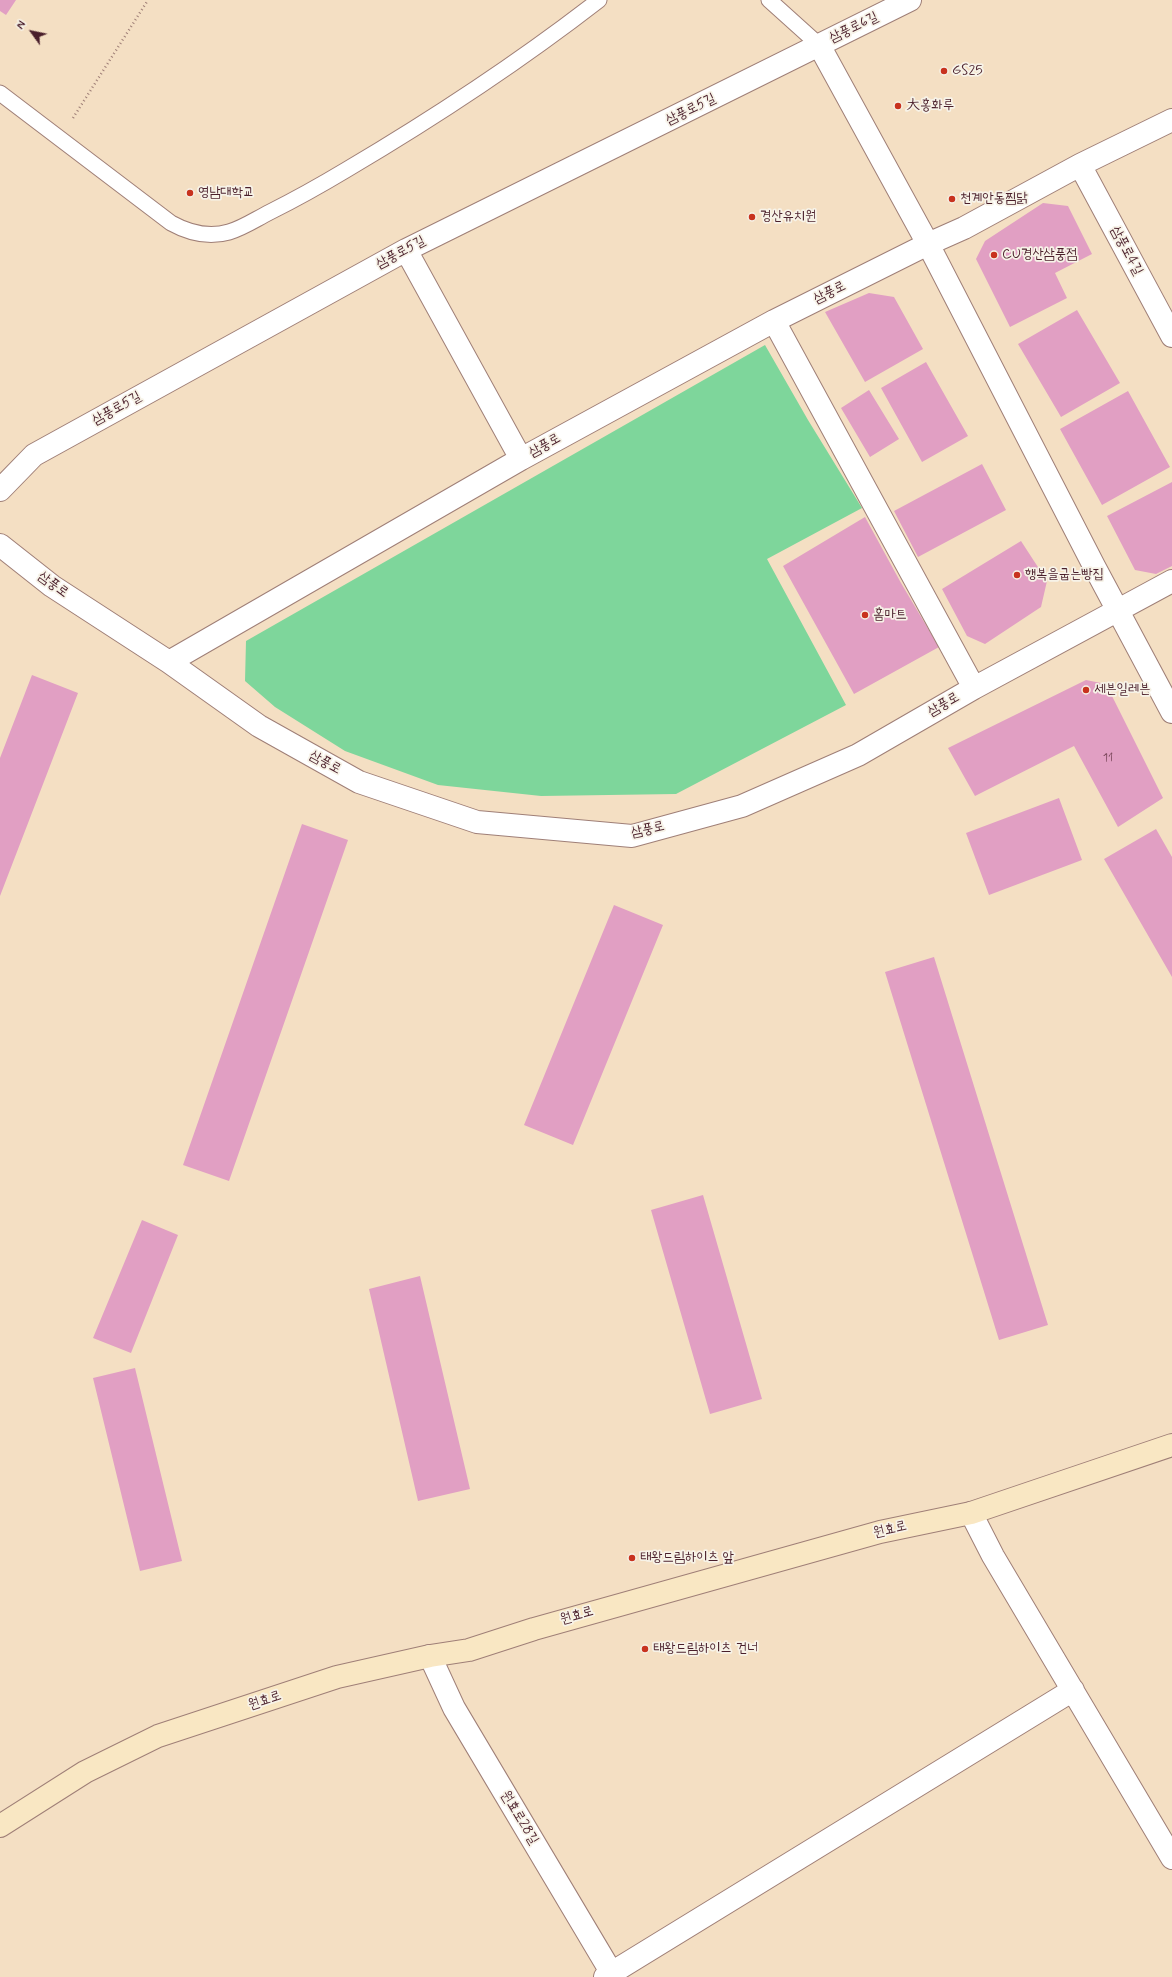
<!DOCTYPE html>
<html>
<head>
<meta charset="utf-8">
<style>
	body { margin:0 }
	#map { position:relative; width:1172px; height:1977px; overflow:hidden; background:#f4dfc3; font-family:Mynerve,sans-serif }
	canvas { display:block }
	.north { position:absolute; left:12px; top:12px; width:40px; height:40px; -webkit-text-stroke:3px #f7f3e8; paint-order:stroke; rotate:303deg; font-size:11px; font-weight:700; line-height:16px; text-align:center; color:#4a1f2b }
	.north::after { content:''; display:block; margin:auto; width:14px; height:18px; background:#4a1f2b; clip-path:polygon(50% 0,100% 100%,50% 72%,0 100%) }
</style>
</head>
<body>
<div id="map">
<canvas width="1172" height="1977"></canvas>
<div class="north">N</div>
</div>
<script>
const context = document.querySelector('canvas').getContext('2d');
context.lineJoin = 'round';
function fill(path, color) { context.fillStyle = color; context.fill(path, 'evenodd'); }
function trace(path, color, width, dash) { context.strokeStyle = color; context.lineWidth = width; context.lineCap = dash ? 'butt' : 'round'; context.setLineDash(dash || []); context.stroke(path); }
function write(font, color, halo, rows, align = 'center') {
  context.font = font + ' Mynerve,"LXGW WenKai TC","Poor Story",sans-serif'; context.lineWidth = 3.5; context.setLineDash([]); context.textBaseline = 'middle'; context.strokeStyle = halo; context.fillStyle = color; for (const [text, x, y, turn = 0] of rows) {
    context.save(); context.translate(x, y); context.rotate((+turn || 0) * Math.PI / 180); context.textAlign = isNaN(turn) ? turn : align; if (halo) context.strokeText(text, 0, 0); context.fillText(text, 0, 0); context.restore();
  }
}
const green = new Path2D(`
	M765,345L808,420L862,508L767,559L846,705L676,794L541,796L438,785L345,751L275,707L245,681L246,641Z`);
const building = new Path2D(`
	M0,0H16L6,15L0,11Z
	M1043,203L1068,206L1092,254L1055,273L1067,298L1010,327L976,259L985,241Z
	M869,293L894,297L923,349L865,382L825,312Z
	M1077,310L1120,383L1061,417L1018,344Z
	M926,362L968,436L922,462L881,388Z
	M869,390L899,439L870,457L841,408Z
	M1128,391L1170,467L1102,505L1060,429Z
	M982,464L1006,510L918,557L894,511Z
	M1172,482V566L1156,574L1135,570L1107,516Z
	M865,517L901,583L939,647L854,694L783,566Z
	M1021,541L1047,581L1041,607L985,644L967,636L942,589Z
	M32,675L78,693L0,896V758Z
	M1086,680L1106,684L1163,798L1118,827L1074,746L975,796L948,748Z
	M1059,798L1082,860L989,895L966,833Z
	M302,824L348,840L229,1181L183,1165Z
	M1156,829L1172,857V977L1104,859Z
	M614,905L663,925L573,1145L524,1125Z
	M934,957L1048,1325L999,1340L885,972Z
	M703,1195L762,1399L710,1414L651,1210Z
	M142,1220L178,1235L131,1353L93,1338Z
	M420,1276L470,1489L418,1501L369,1289Z
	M135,1368L182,1561L140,1571L93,1378Z`);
const path = new Path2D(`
	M73,118L148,0`);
const lane = new Path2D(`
	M769,0L819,45
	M0,93L171,223C189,233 208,238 229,232C243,228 256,219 270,212C296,199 321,185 346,170C434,118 519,62 599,0`);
const street = new Path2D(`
	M819,45L928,244L1094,566L1172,712
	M1080,165L1172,336
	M406,250L521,459
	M774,321L974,688
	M0,490L34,455L406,250L910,0
	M0,545L52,586L169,662L259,726L359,782L477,822L632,836L742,806L858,755L974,688L1172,581
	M169,662L521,459L774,321L928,244L964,228L1080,165L1172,120
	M971,1513L993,1556L1172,1858
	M430,1656L454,1708L614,1977
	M605,1977L1073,1690`);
const secondary = new Path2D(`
	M0,1826L85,1772L158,1736L337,1677L430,1656L469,1650L534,1629L880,1532L971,1513L1172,1445`);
const markers = [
	[944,71,4,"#c8321e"],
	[898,106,4,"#c8321e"],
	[190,193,4,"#c8321e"],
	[952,199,4,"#c8321e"],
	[752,217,4,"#c8321e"],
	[994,255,4,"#c8321e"],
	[1017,575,4,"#c8321e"],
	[865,615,4,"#c8321e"],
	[1086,690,4,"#c8321e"],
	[632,1558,4,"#c8321e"],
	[645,1649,4,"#c8321e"]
];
const numberNames = [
	["11",1108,758]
];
const streetNames = [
	["삼풍로6길",854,28,-26],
	["삼풍로5길",691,110,-26],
	["삼풍로4길",1126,251,62],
	["삼풍로5길",401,253,-28],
	["삼풍로",830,293,-26],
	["삼풍로5길",117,409,-29],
	["삼풍로",545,446,-29],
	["삼풍로",53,585,36],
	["삼풍로",944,705,-30],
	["삼풍로",325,763,29],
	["삼풍로",648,830,-12],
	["원효로",890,1530,-13],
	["원효로",577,1616,-16],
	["원효로",265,1701,-18],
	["원효로28길",519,1818,59]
];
const poiNames = [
	["GS25",952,71],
	["大홍화루",906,106],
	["영남대학교",198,193],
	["천계안동찜닭",960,199],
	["경산유치원",760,217],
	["CU경산삼풍점",1002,255],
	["행복을굽는빵집",1025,575],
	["홈마트",873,615],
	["세븐일레븐",1094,690],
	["태왕드림하이츠 앞",640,1558],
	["태왕드림하이츠 건너",653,1649]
];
fill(green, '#7ed69b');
fill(building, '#e19fc3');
trace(lane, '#9f7f77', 17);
trace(street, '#9f7f77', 24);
trace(secondary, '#9f7f77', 24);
trace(path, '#9f7f77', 2.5, [1, 3]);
trace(lane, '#fff', 15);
trace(street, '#fff', 22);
trace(secondary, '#f9e7c3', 22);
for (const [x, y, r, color] of markers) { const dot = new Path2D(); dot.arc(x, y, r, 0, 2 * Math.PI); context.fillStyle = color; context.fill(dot); trace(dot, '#f7f3e8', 1.5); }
write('12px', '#703f51', null, numberNames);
write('14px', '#4a1f2b', '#f7f3e8', streetNames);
write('14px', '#4a1f2b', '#f7f3e8', poiNames, 'left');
</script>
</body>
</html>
